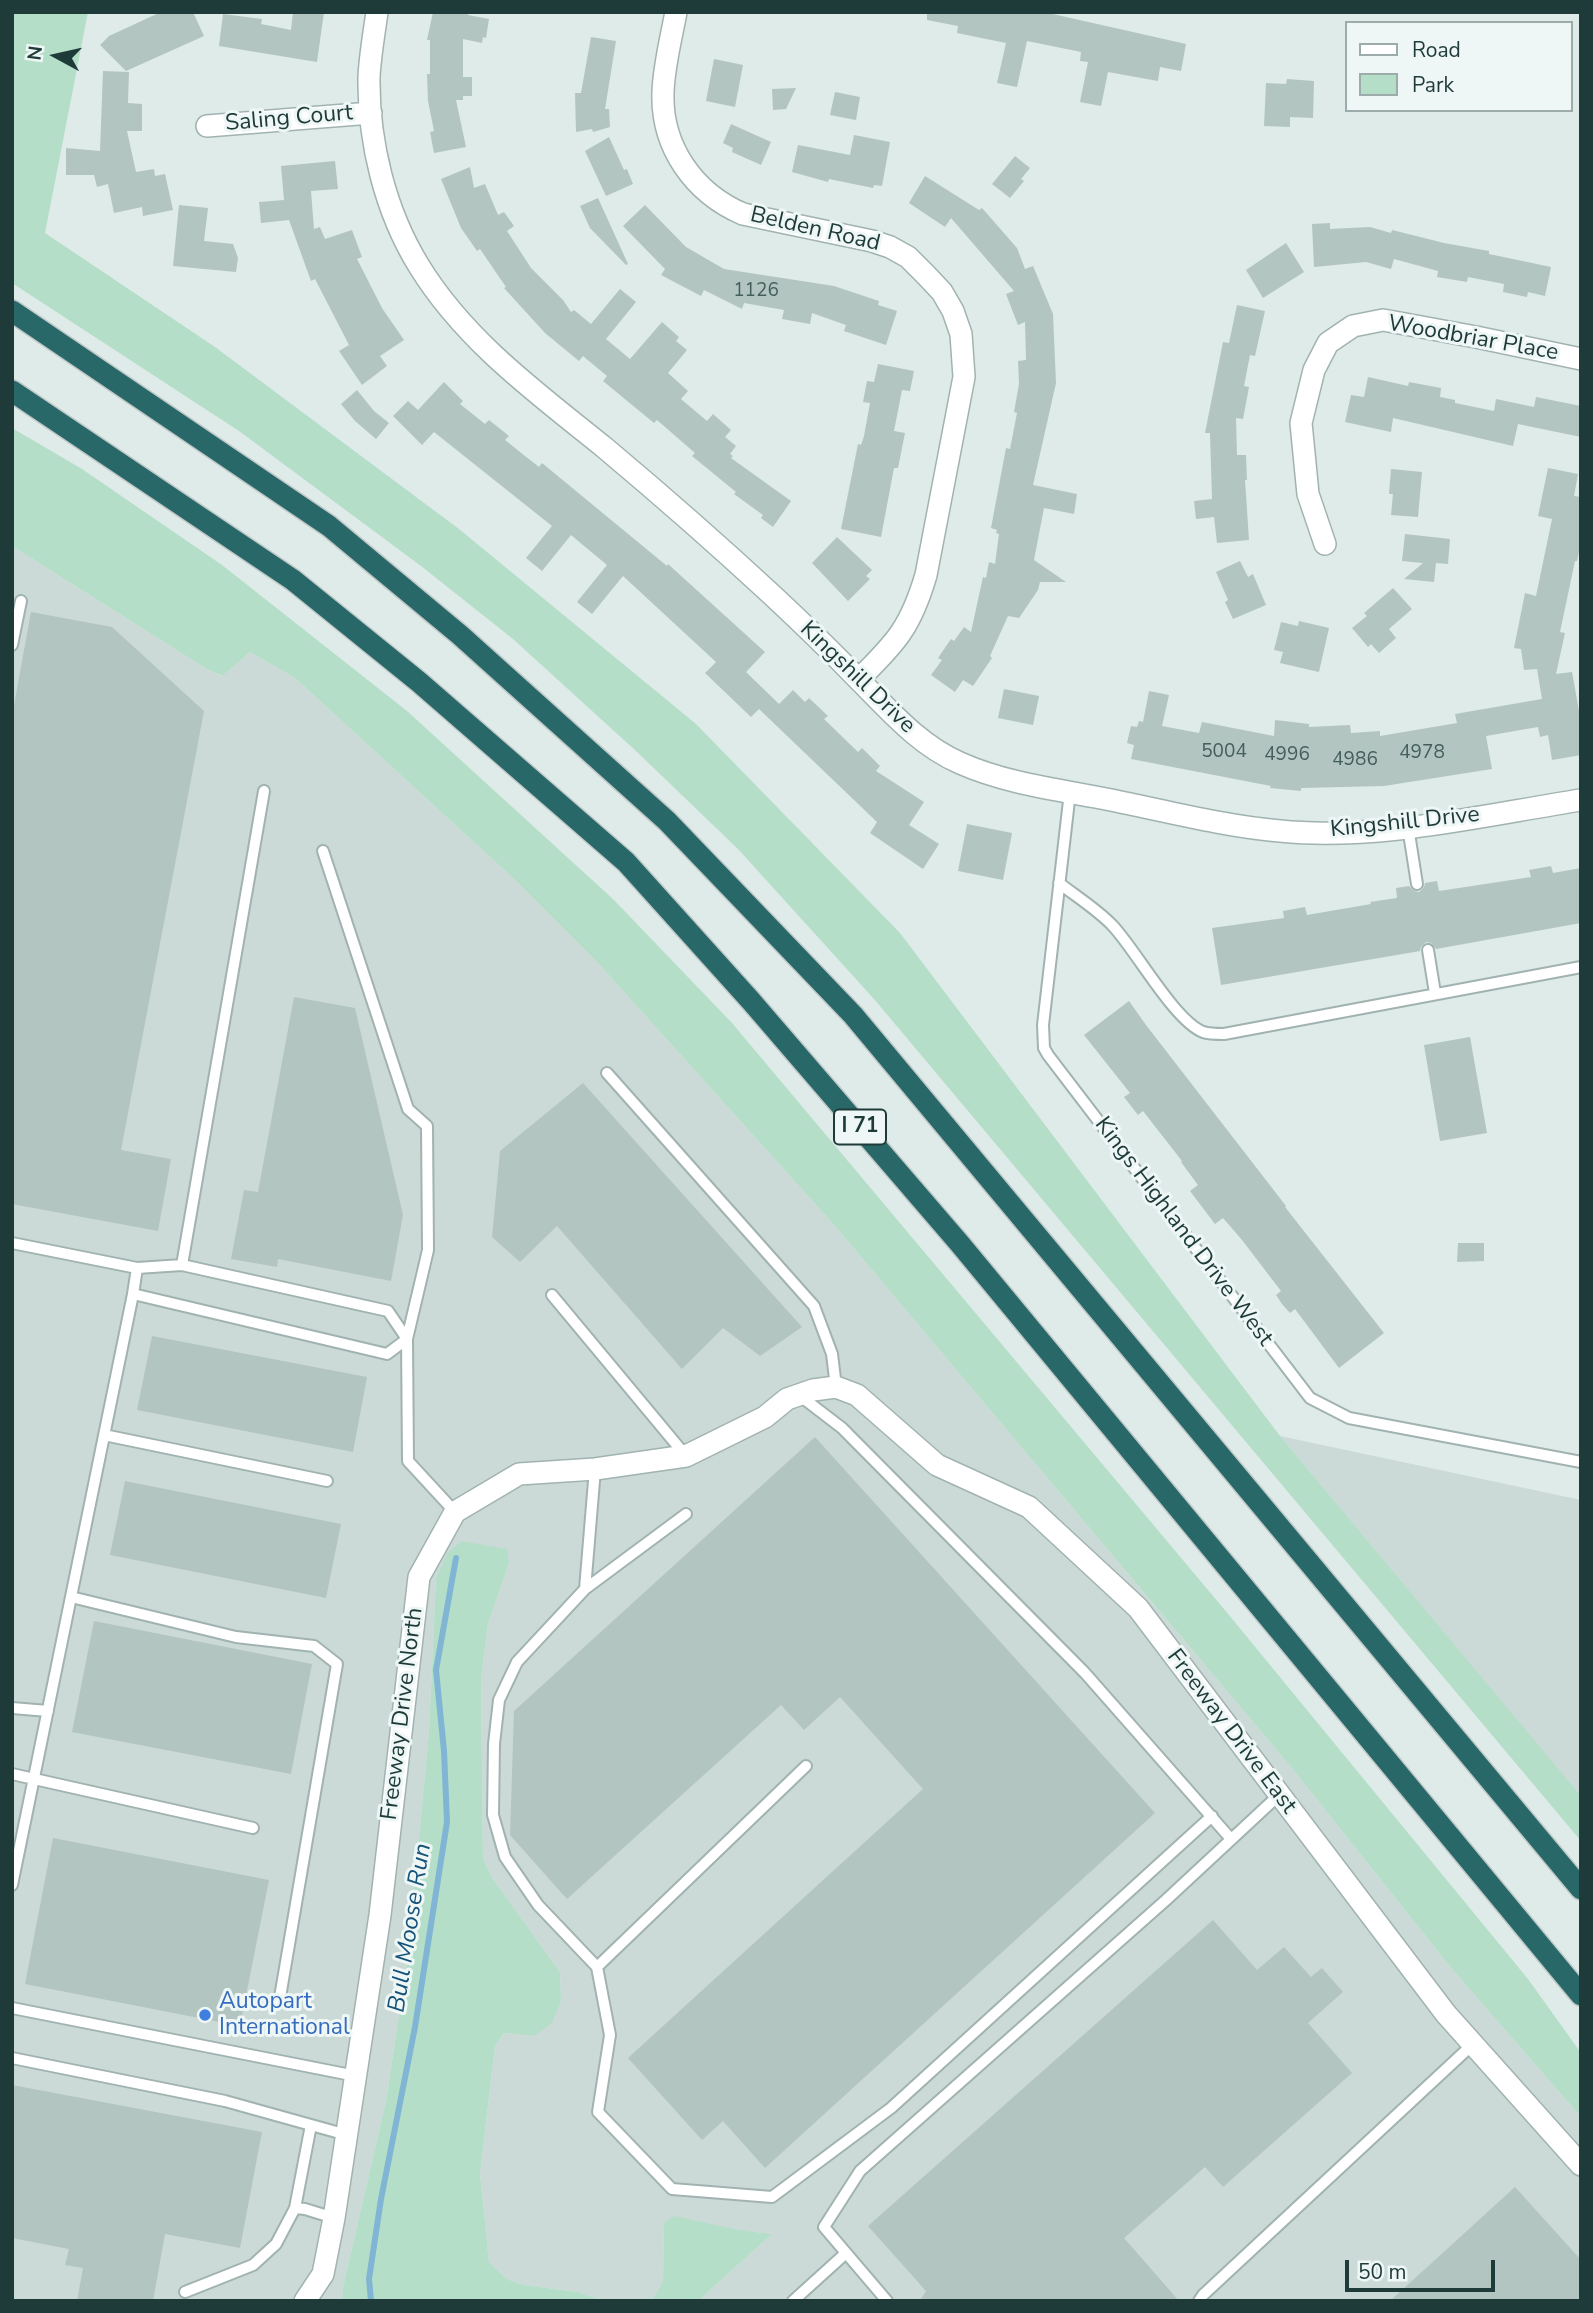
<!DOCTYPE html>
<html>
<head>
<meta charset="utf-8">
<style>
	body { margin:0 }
	#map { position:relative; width:1593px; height:2313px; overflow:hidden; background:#deebe8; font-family:"Nunito Sans",sans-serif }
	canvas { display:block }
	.frame { position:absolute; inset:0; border:14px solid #1e3b39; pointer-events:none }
	.legend { position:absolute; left:1345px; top:21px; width:228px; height:91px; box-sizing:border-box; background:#eef7f5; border:2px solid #9bacaa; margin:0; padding:9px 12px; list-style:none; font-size:21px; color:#1e3b39 }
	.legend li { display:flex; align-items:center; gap:14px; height:35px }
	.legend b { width:35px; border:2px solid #9bacaa }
	.north { position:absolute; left:21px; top:21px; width:70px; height:70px; -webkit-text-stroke:5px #eef7f5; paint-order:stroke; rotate:278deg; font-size:19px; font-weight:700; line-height:28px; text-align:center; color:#1e3b39 }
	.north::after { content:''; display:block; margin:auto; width:24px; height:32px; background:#1e3b39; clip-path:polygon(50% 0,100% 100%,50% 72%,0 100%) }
	.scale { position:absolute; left:1345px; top:2260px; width:150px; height:32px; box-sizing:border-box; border:4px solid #1e3b39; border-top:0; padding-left:9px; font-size:21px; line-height:24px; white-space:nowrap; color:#1e3b39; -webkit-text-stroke:5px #eef7f5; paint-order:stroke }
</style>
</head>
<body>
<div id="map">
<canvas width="1593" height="2313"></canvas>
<div class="frame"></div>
<ul class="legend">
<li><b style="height:9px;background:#fff"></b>Road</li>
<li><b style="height:19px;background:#b5dec9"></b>Park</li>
</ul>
<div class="north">N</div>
<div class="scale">50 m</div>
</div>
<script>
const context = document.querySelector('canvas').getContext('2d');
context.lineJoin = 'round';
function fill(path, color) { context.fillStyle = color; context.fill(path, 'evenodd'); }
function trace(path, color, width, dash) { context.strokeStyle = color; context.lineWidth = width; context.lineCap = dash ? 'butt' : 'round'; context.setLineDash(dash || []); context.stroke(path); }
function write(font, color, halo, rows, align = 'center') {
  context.font = font + ' "Nunito Sans",sans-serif'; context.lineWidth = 6; context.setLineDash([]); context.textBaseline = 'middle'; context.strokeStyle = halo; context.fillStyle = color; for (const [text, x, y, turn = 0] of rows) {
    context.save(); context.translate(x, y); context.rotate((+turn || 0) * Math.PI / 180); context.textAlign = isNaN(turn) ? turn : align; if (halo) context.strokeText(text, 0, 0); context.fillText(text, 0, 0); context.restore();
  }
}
const built = new Path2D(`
	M12,546L205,668L221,676L250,652L295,678L514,879L597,962L835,1226L1291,1767L1452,1969L1581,2117V2301H698L772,2234L664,2223L663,2281L652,2301H605L578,2292L524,2285L505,2279L489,2262L480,2173L495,2046L504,2033L534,2036L561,2001L560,1972L493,1879L483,1859L481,1680L488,1624L509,1563L436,1579L429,1732L407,1962L386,2101L343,2287V2301H12Z
	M1280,1436L1581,1500V1796L1569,1783Z`);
const green = new Path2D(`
	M12,12H88L45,233L215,347L459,529L696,724L900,933L1280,1436L1581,1796V1841L874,999L738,849L636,751L513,639L421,566L239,431L12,283Z
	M12,428L82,469L222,565L407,711L613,899L732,1023L1224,1609L1528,1979L1581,2053V2117L1452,1969L1291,1767L835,1226L597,962L514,879L295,678L250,652L222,676L205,668L12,546Z
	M462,1541L507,1549L509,1563L488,1624L481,1680L483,1859L493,1879L560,1972L561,2001L552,2023L534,2036L504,2033L495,2046L480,2173L489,2262L506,2279L524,2285L578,2292L605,2301H343V2287L386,2101L407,1962L429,1732L436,1579L447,1553Z
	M674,2216L739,2230L772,2234L698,2301H652L663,2281L664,2223Z`);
const stream = new Path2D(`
	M371,2301L369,2279L381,2199L415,2027L447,1822L444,1751L436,1670L456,1558`);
const building = new Path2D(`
	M161,12H193L204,36L126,71L100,45L109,36Z
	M293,12H324L317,62L219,46L223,14L262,19L261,24L291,30Z
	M433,12H468V15L489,19L486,38L483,37L482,43L463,39V77H472V96H463V100H456L466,147L434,153L430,132L434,131L428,101L427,74H430V40H427Z
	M927,12H1044L1186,44L1181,71L1160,67L1158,81L1108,72L1101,106L1080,102L1088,62L1080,61L1081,52L1027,41L1017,87L997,83L1006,43L957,33L958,26L927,20Z
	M591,37L616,41L605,109H609L610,127L593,132L592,129L576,132L575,93H581Z
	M714,59L743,65L735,107L706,101Z
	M103,71L129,72L128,103L142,104V131H127L136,172L154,169L155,176L165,174L173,210L143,216L142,207L114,213L108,184L97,187L94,175H66V148L100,151Z
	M1287,79L1314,81L1313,118L1290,117V127L1264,126L1266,83L1286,84Z
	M796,88L786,109L773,110L772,89Z
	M835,92L860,97L856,120L830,115Z
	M731,124L771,142L761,165L732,152L733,148L723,143Z
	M854,135L890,142L882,186L874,185L873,188L829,179L828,182L792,172L798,145L850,155Z
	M609,137L624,170L627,169L633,184L606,196L585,151Z
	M1015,156L1030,168L1021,179L1024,181L1010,198L992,184Z
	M335,161L338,189L311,191L314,229L320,227L325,239L352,230L362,257L357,259L382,308L404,340L380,356L387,366L362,385L339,351L349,345L315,279L311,281L289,220L261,223L259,202L284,200L281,166Z
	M470,167L474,188L485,184L498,215L504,212L514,226L507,231L531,268L563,300L571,312L574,310L591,324L620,289L636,302L606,339L630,359L662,322L679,337L676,341L687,350L668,373L688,391L681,399L707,421L713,414L731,430L725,437L736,446L730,454L733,456L731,458L791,501L773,527L761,518L763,515L734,494L736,492L692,456L695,453L680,440L657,420L654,423L603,381L607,376L583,356L579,361L545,333L504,288L506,287L480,249L477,251L461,228L441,179Z
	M925,176L979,210L982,208L1017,248L1025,269L1033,266L1053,314L1056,383L1033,485L1077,494L1074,514L1044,508L1034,560L1066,582H1040L1038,590L1019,618L1008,616L990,656L992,658L973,686L963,680L955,692L931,675L942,660L938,658L951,639L954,641L964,627L971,632L983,577L986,578L989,562L995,564L999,534L996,533L997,530L991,528L1006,448L1010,449L1017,413L1014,412L1019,384L1018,361L1026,360L1025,322L1018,325L1006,294L1014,291L951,218L945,227L909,203Z
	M598,198L628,264L626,265L590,228L580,206Z
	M179,205L208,208L204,241L233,244L238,258L236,272L173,266Z
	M645,205L686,247L724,269L834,286L879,301L878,305L897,311L886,345L844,331L846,325L812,313L810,324L782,319L784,310L744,303L742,309L704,290L701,296L661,275L665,269L623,226Z
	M1330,223V229L1370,227L1391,233L1392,230L1444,243L1489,251V254L1551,267L1545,296L1528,292L1527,297L1503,292L1504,284L1468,277L1467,282L1437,277L1438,271L1394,259L1391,269L1366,262L1314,267L1312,224Z
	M1286,243L1304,272L1263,298L1246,270Z
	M1237,305L1265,311L1255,356L1250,355L1244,386L1249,387L1243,419L1236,418L1237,455H1246L1247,480H1245L1249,540L1217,543L1214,517L1196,519L1194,501L1212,499L1210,433H1205L1223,342L1229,343Z
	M878,364L914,371L910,391L902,390L894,431L905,433L898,468H894L881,537L841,529L858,444L861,445L864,436L870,403L863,402L867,381L874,382Z
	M1368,377L1408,386L1409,382L1441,388L1440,397L1455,400V403L1494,411L1496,399L1534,407L1536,397L1581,406V437L1518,424L1513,446L1393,418L1391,432L1345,422L1351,395L1364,397Z
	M444,382L463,401L460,404L485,424L489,420L509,436L505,440L525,456L539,467L542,463L667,566L668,564L765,652L746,672L779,704L793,690L805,702L809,698L828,716L824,719L858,752L862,748L880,766L876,771L924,802L909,825L939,844L923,869L870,833L877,822L759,709L751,717L705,673L716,662L623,576L592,614L577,602L607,565L571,535L542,571L526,558L552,526L434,432L422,445L393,416L408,401L418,410Z
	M357,390L374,411L389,423L376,439L355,421L341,404Z
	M1548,468L1578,474L1574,496L1581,497V543L1577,561H1575L1560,632L1565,633L1556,674L1572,672L1581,722V755L1552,760L1548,735L1540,737L1538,727L1486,736L1492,769L1384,786L1301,788V791L1270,788L1271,786L1131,759L1134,745L1127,743L1131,726L1137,727L1139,721L1143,722L1149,691L1169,695L1162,726L1199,733L1202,722L1274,736L1275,720L1309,724V727L1350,725L1351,733L1380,731V736L1457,723L1455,714L1542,699L1537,669L1524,670L1521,649L1514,648L1525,593L1536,596L1552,519L1538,516Z
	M1391,469L1422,472L1418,517L1391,515L1393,494H1389Z
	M1405,534L1450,539L1448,564L1436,563L1434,582L1404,579L1423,563L1402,561Z
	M837,537L872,570L866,576L870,579L848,601L812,563Z
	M1240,561L1248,577L1253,574L1266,605L1233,619L1225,602L1228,600L1216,572Z
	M1393,588L1412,609L1389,629L1396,638L1379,653L1371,644L1368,647L1352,628L1367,616L1364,613Z
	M31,612L112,627L204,711L121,1150L171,1159L158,1231L12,1204V716Z
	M1299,621L1329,628L1319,672L1280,663L1283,652L1274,650L1281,622L1298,626Z
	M1004,689L1039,696L1033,725L998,718Z
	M967,824L1012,833L1003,880L958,871Z
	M1551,866L1553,873L1581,868V923L1436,949L1431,943L1426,942L1421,947L1420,951L1221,985L1212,928L1284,918L1283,911L1305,907L1307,915L1371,904L1370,902L1397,898L1396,888L1409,886L1414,891L1419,892L1424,887L1425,883L1437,881L1439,891L1531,877L1529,870Z
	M294,997L355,1008L403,1215L391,1281L278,1259L277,1267L231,1259L244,1190L258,1192Z
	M1129,1001L1146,1025L1286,1206L1285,1207L1384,1333L1339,1368L1295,1309L1290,1313L1282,1304L1276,1295L1281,1291L1242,1240L1223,1218L1215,1224L1190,1191L1198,1185L1181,1162L1182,1161L1143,1111L1138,1115L1124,1097L1130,1093L1084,1035Z
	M1470,1037L1487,1133L1440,1141L1424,1045Z
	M583,1083L802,1327L760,1356L723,1328L682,1369L557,1226L520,1262L492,1237L500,1151Z
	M1458,1243H1484V1261L1457,1262Z
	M152,1336L367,1377L353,1452L137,1410Z
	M815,1437L1155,1813L765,2168L723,2121L702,2140L628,2058L923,1789L840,1697L804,1730L781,1705L567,1899L510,1835L514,1711Z
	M125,1481L341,1524L326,1598L110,1555Z
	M94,1621L312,1664L291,1774L72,1732Z
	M53,1838L269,1880L240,2026L25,1984Z
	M1213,1920L1257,1970L1284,1947L1311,1977L1322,1968L1343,1992L1308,2023L1352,2073L1223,2187L1205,2167L1124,2238L1179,2301H920L926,2291L868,2226Z
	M12,2085L262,2132L240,2248L165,2234L153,2301H77L83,2268L65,2265L69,2249L12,2238Z
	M1515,2187L1581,2260V2301H1390Z`);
const lane = new Path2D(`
	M12,645L21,601
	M1070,792L1043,1025L1044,1048L1048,1055L1310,1398L1349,1418L1581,1462
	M1408,827L1417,884
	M323,851L408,1109L427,1126L428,1250L407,1339L408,1461L455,1512
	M1059,883C1077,897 1098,910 1113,926C1137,952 1174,1020 1203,1032C1209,1034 1218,1034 1224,1034L1581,967
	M1428,950L1435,993
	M607,1073L814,1306L832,1354L836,1387
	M12,1243L137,1268L133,1294
	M182,1265L264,791
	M137,1268L182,1265L388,1311L407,1339
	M552,1295L686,1456
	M799,1395L842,1428L1085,1673L1231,1839
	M104,1435L327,1481
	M595,1469L585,1589L686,1514
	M585,1589L517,1662L499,1700L494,1744L493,1815L505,1857L538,1905L597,1967
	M71,1597L236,1637L314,1646L337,1664L279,2003
	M12,1708L48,1711
	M806,1766L597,1967L610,2035L598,2112L672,2189L772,2197L891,2108L1212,1816
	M12,1774L253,1828
	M12,1885L133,1294L387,1354L407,1339
	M12,2008L356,2076
	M12,2058L225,2101L347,2135
	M295,2208L311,2125
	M185,2292L253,2265L276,2244L295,2208L305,2209L334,2218
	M793,2301L846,2253
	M887,2301L824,2227L860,2171L1166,1900L1279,1795
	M1199,2301L1203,2295L1473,2044`);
const street = new Path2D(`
	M377,12C374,34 370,56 369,77C368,141 385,211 419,266C465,341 537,393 605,448C661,495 717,544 771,594C801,622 831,651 859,680C890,711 919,745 960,763C1007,784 1061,790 1111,800C1166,811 1223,826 1280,831C1378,841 1484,815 1581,800
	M676,12C671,39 664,65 663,92C661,147 694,193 743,214L872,241L890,247L908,257L926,275L942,292L953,311L961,334L964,377L926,575C911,626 897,642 859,679
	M207,126L371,113
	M1325,544L1308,494L1301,423L1314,370L1328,343L1353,326L1383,320L1476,337L1581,359
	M305,2301L323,2274L334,2218L380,1915L419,1577L455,1512L519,1474L595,1469L686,1456L765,1417L787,1399L813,1390L836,1387L857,1395L937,1465L1029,1507L1138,1608L1446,2014L1581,2165`);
const highway = new Path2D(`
	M12,311L329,526L460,635L667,821L853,1015L1581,1889
	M12,391L293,580L419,682L626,862L751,1001L960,1244L1581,1995`);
const markers = [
	[205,2015,7,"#3f7fe0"]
];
const numberNames = [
	["1126",756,291],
	["5004",1224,752],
	["4978",1422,753],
	["4996",1287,755],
	["4986",1355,760]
];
const shields = [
	[860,1127,52]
];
const shieldNames = [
	["I 71",860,1127]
];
const streetNames = [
	["Saling Court",289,119,-5],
	["Belden Road",815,230,13],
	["Woodbriar Place",1473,339,10],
	["Kingshill Drive",857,678,44],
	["Kingshill Drive",1405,823,-6],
	["Kings Highland Drive West",1183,1232,53],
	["Freeway Drive North",403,1714,-83],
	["Freeway Drive East",1231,1732,53]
];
const shopNames = [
	["Autopart",219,2002],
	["International",219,2028]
];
const waterNames = [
	["Bull Moose Run",411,1928,-81]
];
fill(built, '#ccdad7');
fill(green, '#b5dec9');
trace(stream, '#81b5d4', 6);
fill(building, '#b3c5c1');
trace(lane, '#a1b3b0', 14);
trace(street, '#a1b3b0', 24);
trace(highway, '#c0c8c8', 24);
trace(lane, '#fff', 10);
trace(street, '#fff', 21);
trace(highway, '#296869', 21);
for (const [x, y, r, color] of markers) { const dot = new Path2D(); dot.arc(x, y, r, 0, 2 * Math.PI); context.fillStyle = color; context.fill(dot); trace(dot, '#eef7f5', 2.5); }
write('19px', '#435e5b', null, numberNames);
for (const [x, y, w] of shields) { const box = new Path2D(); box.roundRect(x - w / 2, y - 17.5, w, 35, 5); context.fillStyle = '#eef7f5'; context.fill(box); trace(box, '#1e3b39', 2); }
write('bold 21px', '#1e3b39', null, shieldNames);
write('23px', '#1e3b39', '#eef7f5', streetNames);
write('23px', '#366cbe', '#eef7f5', shopNames, 'left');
write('italic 24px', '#16537a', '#eef7f5', waterNames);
</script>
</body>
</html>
